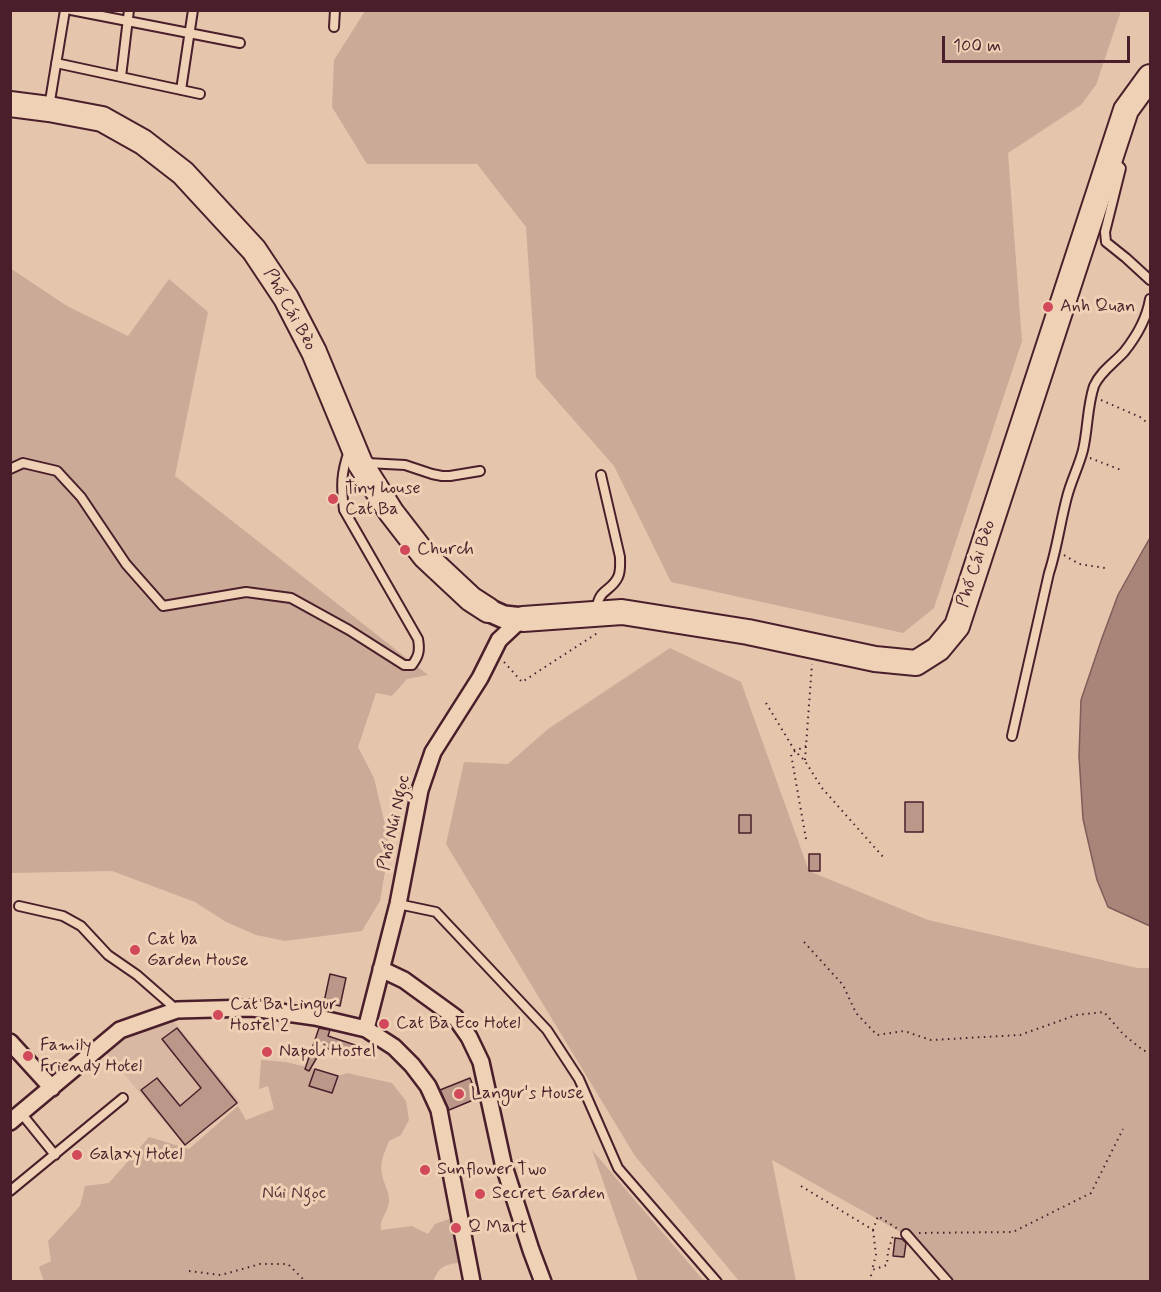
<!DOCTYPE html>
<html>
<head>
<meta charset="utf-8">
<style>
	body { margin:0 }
	#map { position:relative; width:1161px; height:1292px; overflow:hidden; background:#e5c6ad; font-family:Mynerve,sans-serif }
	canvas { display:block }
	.frame { position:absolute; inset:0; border:12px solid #4a1f2b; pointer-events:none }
	.scale { position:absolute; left:942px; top:36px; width:188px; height:27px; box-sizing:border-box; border:3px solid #4a1f2b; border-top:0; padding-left:8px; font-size:18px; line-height:21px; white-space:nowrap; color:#4a1f2b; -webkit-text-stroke:4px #efd1b5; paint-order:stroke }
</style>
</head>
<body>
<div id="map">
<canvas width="1161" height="1292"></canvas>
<div class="frame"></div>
<div class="scale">100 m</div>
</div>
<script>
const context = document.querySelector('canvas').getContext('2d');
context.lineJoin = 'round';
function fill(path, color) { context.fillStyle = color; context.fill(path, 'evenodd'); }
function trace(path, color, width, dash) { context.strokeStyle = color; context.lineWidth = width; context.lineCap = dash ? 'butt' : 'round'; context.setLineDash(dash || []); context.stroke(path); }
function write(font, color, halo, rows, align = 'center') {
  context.font = font + ' Mynerve,sans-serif'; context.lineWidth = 6; context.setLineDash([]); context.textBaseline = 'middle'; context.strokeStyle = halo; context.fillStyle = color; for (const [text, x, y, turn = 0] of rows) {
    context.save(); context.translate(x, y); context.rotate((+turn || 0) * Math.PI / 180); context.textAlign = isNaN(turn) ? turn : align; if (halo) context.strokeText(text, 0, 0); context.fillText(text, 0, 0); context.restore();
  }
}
const built = new Path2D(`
	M172,1019L240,1102L185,1146L106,1053L125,1037Z`);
const green = new Path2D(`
	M365,11H1121L1096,85L1081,105L1008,153L1022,341L934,608L903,633L671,582L614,466L536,377L526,227L477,164H367L332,107L334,60Z
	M10,268L67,306L128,336L169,279L208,312L175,476L428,675L407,679L392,696L376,693L358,747L374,778L387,833L389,848L380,901L362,931L285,941L256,935L226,922L195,902L112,871L11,873Z
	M670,648L741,682L809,871L928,920L1137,968H1150V1281H953L920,1243L772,1160L796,1281H739L635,1156L446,844L464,762L508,764L548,729Z
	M261,1060L286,1062L315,1069L309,1086L332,1093L338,1076L347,1073L392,1083L406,1101L409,1120L401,1135L389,1141C385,1151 379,1164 382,1174C383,1183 390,1192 389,1202C388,1212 379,1220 381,1230L412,1226L428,1234L435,1224L452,1218L457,1228L463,1262C446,1265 440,1264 433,1282H44L39,1267L51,1261L48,1241L80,1206L85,1186L109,1183L149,1137L189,1149L238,1106L246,1120L274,1109L268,1086L259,1089Z
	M592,1150L704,1281H638Z`);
const water = new Path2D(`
	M1150,538V926L1108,907L1097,880L1083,819L1079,756L1081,700L1102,638L1118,595L1143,550Z`);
const building = new Path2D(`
	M905,802H923V832H905Z
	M739,815H751V833H739Z
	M809,854H820V871H809Z
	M330,974L346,978L340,1006L324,1002Z
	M177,1028L237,1103L185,1145L141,1090L157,1078L180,1106L201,1088L162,1039Z
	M319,1028L330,1030L328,1036L355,1045L351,1057L323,1047L309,1071L305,1069Z
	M315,1069L338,1076L332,1093L309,1086Z
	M470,1078L478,1098L449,1110L440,1090Z
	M895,1238L902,1239L906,1243L904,1257L893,1256Z`);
const path = new Path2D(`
	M1101,400L1140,417L1145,421L1147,424
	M1090,458L1121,470
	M1064,555L1079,564L1105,568
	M504,662L522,682L599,632
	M766,703L795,751L805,761L822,788L884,858
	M805,760L812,664
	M806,839L791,754L795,751L806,746
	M804,942L843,985L856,1013L877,1035L904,1031L931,1040L1020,1035L1076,1015L1104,1012L1123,1034L1144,1051L1150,1050
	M801,1186L873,1230L878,1216L898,1229
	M873,1230L876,1255L872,1270L887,1265L888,1251L893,1236H896
	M919,1233L1013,1232L1091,1193L1123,1129
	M189,1271L221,1275L260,1264H288L306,1282
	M870,1282L872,1270`);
const lane = new Path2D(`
	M71,10L240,43
	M334,27L335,10
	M56,63L200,94
	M121,77L129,10
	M181,90L193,10
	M49,107L65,10
	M1114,161L1121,168L1105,232L1106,242L1126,258L1150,280
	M367,463L405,465L432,474L442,476H450L480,471
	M10,469L23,463L57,471L81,497L126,564L163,606L246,592L291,598L349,630L404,665H412C419,656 420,650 418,639L344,510C341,486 341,473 349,451
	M597,609C598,589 611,592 618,577C621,571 620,563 620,557L601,475
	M1012,736L1049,573C1057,549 1060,523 1067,497C1071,481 1079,466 1083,450C1088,429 1087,407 1094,386C1100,372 1114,363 1124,352C1136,337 1147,317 1150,299
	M398,904L436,912L547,1030L579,1079L618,1168L717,1282
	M19,906L63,916L81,926L108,955L137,975L177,1010
	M21,1113L55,1155
	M10,1191L123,1098
	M906,1234L948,1282`);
const street = new Path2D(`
	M381,969L404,980L455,1017L469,1037L481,1062L503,1163L531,1250L543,1282
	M366,1029L398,904L420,790L433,752L480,678L499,640L515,625L523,619
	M10,1042L52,1088
	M10,1122L120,1030L177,1010L252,1008L315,1017L366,1029L394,1047L412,1065L428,1086L439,1110L472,1282`);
const secondary = new Path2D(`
	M488,610L504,617L523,619`);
const primary = new Path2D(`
	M10,104L49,109L102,119L143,142L183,173L254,250L286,298L314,352L360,463L391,512L425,556L471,599L488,610
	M523,619L622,612L748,632L875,659L916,663L938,649L957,626L1126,110L1150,77`);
const markers = [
	[1048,307,6,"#d1495b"],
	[333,499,6,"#d1495b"],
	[405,550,6,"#d1495b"],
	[135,950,6,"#d1495b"],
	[218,1015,6,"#d1495b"],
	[384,1024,6,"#d1495b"],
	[267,1052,6,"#d1495b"],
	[28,1056,6,"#d1495b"],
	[459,1094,6,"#d1495b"],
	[77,1155,6,"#d1495b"],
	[425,1170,6,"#d1495b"],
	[480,1194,6,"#d1495b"],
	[456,1228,6,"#d1495b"]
];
const poiNames = [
	["Anh Quan",1060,307],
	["Tiny house",345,489],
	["Cat Ba",345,510],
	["Church",417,550],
	["Cat ba",147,940],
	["Garden House",147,961],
	["Cat Ba Lingur",230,1005],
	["Hostel 2",230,1026],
	["Cat Ba Eco Hotel",396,1024],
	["Family",40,1046],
	["Friendy Hotel",40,1067],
	["Napoli Hostel",279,1052],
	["Langur's House",471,1094],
	["Galaxy Hotel",89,1155],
	["Sunflower Two",437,1170],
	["Secret Garden",492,1194],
	["Q Mart",468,1228]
];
const streetNames = [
	["Phố Cái Bèo",289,310,61],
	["Phố Cái Bèo",977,564,-72],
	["Phố Núi Ngọc",395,823,-78]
];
const parkNames = [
	["Núi Ngọc",294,1194]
];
fill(built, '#d8b8a2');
fill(green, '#cbaa97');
fill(water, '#a88479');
trace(water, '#825c5a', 1.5);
fill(building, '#ba9788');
trace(building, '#4a1f2b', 1.5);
trace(lane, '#4a1f2b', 12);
trace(street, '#4a1f2b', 20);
trace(secondary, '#4a1f2b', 26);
trace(primary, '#4a1f2b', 28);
trace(path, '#4a1f2b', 2, [1.5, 4.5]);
trace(lane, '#efd1b5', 8);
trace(street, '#efd1b5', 15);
trace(secondary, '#efd1b5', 21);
trace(primary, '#efd1b5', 24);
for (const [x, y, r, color] of markers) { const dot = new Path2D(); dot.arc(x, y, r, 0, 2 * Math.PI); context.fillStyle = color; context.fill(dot); trace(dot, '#efd1b5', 2); }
write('18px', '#4a1f2b', '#efd1b5', poiNames, 'left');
write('18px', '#4a1f2b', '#efd1b5', streetNames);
write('18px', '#5d343b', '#efd1b5', parkNames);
</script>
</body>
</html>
